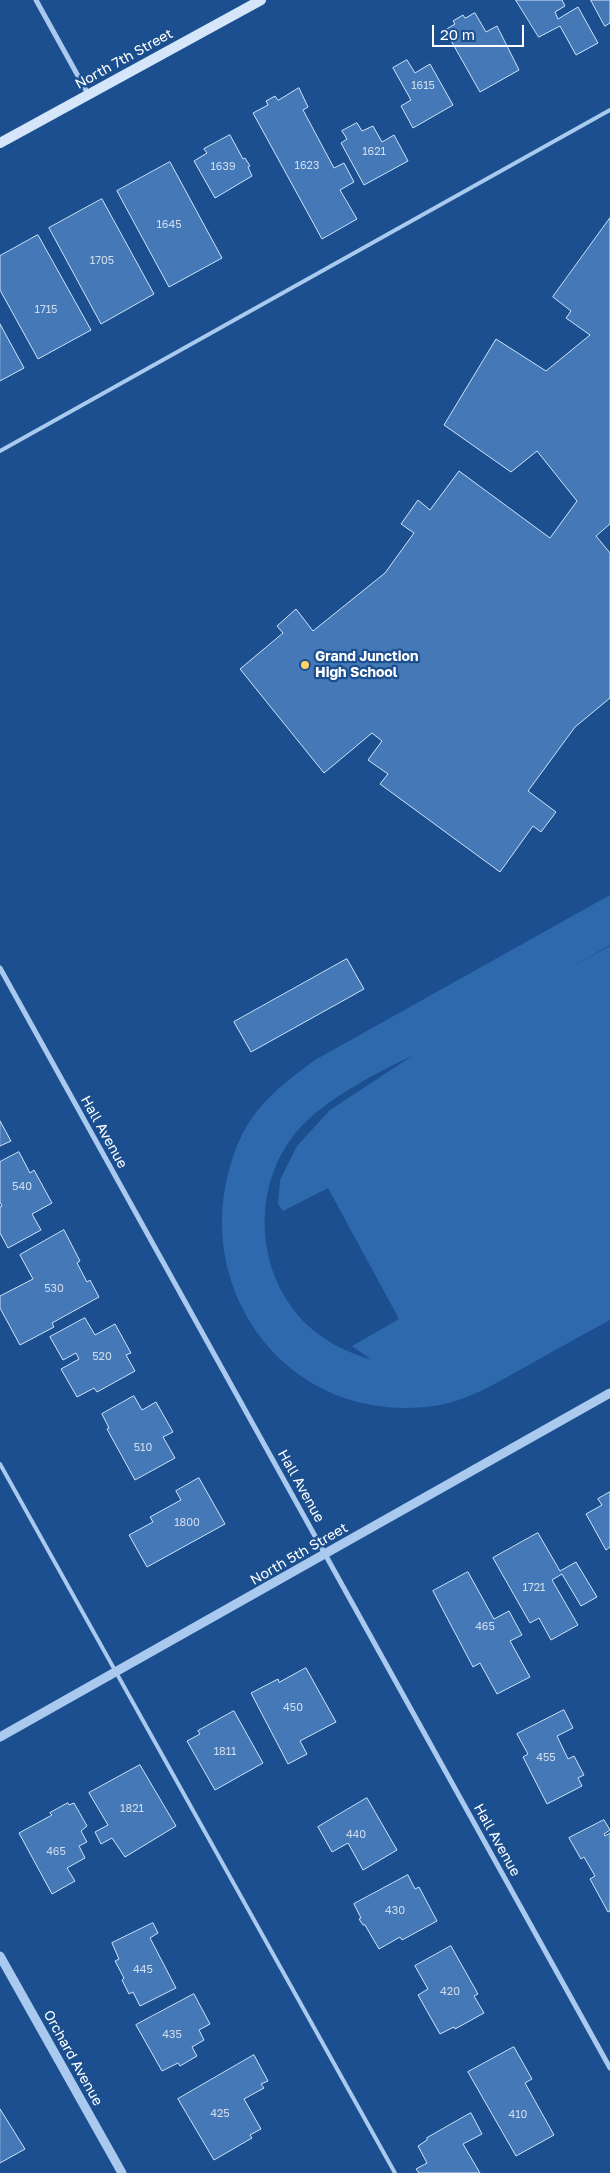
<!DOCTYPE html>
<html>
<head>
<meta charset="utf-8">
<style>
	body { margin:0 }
	#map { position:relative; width:610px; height:2173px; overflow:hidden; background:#1b4f8f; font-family:"Golos Text",sans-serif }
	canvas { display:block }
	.scale { position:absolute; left:432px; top:25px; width:92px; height:22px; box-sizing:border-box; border:2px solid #fff; border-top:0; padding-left:6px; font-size:15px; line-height:18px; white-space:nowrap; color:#fff; -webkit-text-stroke:4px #1b4f8f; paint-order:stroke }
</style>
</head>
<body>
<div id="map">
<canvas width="610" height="2173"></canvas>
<div class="scale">20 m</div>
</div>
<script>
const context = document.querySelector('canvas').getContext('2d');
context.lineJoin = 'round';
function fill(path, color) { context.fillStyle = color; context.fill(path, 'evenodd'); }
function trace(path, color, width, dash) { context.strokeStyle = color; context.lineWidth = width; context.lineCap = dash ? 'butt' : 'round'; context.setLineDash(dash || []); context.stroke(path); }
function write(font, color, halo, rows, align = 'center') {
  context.font = font + ' "Golos Text",sans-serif'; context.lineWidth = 4.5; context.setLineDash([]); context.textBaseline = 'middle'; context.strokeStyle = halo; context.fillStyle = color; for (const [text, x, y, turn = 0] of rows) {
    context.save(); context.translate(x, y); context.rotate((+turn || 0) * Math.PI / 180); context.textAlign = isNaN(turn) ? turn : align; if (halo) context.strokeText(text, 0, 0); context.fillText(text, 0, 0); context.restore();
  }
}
const green = new Path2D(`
	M610,895V945L573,966L610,946V1320C582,1335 555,1350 527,1366C498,1382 468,1401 434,1406C281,1427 179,1276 240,1139C255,1105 286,1081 315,1060ZM412,1056L330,1110L297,1146L280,1180L278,1204L283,1211L328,1188L399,1319L352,1346L372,1360C354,1354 337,1348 321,1336C256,1290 246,1190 298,1130C323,1101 377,1072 412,1056Z`);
const building = new Path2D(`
	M516,0H562L565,6L555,12L558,19L578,7L598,43L576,55L560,26L539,37Z
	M591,0H610V23L605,26Z
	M475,13L486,32L497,26L519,70L480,92L445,30L455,24L453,21L463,15L465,18Z
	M407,60L415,73L430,64L453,105L413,128L401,106L411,100L393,68Z
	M299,88L308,107L303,110L334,168L344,163L354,182L340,190L357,219L322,239L253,113L268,105L266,101L275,96L278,100Z
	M357,123L362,131L373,126L382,142L394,135L408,161L364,185L341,143L347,139L342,131Z
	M230,135L243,159L245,158L250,166L248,167L252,176L215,198L194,161L207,153L204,149Z
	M170,162L222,258L169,287L117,191Z
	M102,199L154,294L101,324L49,228Z
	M610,218V524L596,536L610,553V698L575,727L528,791L556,812L541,832L533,826L500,872L380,784L388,774L368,760L382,741L372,733L324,773L240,669L283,633L277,626L296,609L313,631L385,573L414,533L401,524L418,500L430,510L459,471L550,538L577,501L537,451L511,472L444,425L496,339L546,371L590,335L566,318L571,311L553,297Z
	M38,235L91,330L38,359L0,290V256Z
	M0,324L24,368L0,381Z
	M347,959L364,989L251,1052L234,1022Z
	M0,1121L11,1141L0,1146Z
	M19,1152L30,1173L34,1170L52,1203L32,1214L41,1230L8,1248L0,1233V1207L2,1206L0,1202V1162Z
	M64,1230L80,1261L77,1263L87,1282L90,1280L99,1297L52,1323L54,1327L20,1345L0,1308V1296L33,1279L20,1255Z
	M85,1318L95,1335L115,1324L131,1353L126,1355L135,1371L97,1392L94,1388L77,1397L61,1369L79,1359L76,1353L63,1360L50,1337Z
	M134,1396L142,1410L156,1402L173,1432L163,1437L175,1458L135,1480L107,1429L109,1428L102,1414Z
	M199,1478L225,1524L147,1567L129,1535L153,1522L150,1517L181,1500L176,1491Z
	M610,1492V1547L606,1550L586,1514L602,1505L598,1499Z
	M538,1533L560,1571L576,1562L597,1597L581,1606L562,1574L552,1580L578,1625L551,1640L539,1618L530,1623L493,1558Z
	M468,1572L494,1619L509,1611L522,1635L510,1641L530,1677L497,1694L480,1663L473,1667L433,1591Z
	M306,1668L336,1722L300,1741L307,1754L288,1764L251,1693L278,1679L279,1682Z
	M564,1710L573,1728L557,1736L568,1759L574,1756L584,1775L578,1778L582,1786L547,1804L523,1757L528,1754L517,1734Z
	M234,1711L263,1763L215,1790L187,1741L200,1734L198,1731Z
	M140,1765L176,1826L125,1857L112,1838L101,1844L95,1832L108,1825L89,1793Z
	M367,1798L397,1850L363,1870L348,1843L332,1852L318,1827Z
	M68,1803L69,1805L74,1803L87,1826L81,1831L87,1842L79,1846L85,1858L67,1868L75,1881L52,1894L19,1833L52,1815L50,1813Z
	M604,1820L610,1830L604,1834L605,1836L610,1833V1911L608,1912L590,1879L595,1876L584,1857L581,1859L569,1838Z
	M408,1875L415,1889L419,1887L437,1921L402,1940L400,1937L379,1949L365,1925H363L359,1919L361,1918L354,1904Z
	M153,1923L158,1933L150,1938L176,1988L140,2006L133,1992L129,1994L122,1980L124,1978L115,1961L119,1959L112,1943Z
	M451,1946L478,1994L474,1996L484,2013L455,2029L454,2027L440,2034L418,1995L428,1989L415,1966Z
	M194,1994L210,2024L199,2030L204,2040L192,2047L197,2056L180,2066L178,2063L162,2071L136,2025Z
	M514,2047L532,2079L525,2083L554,2135L516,2156L468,2072Z
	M254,2055L268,2081L261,2084L264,2088L244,2099L261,2129L250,2135L252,2138L214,2160L178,2099Z
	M0,2109L25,2149L0,2163Z
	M471,2113L482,2134L463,2144L480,2173H419L416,2169L427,2163L418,2146L427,2140V2138Z`);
const service = new Path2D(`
	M0,451L610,110
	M0,1464L395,2173`);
const minor = new Path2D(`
	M36,0L88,94
	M0,968L610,2068`);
const tertiary = new Path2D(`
	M0,1737L610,1393
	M0,1956L122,2173`);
const secondary = new Path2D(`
	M0,143L261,0`);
const markers = [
	[305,665,5,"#ffd166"]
];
const numberNames = [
	["1615",423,86],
	["1621",374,152],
	["1623",307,166],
	["1639",223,167],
	["1645",169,225],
	["1705",102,261],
	["1715",46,310],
	["540",22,1187],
	["530",54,1289],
	["520",102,1357],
	["510",143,1448],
	["1800",187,1523],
	["1721",534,1588],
	["465",485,1627],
	["450",293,1708],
	["1811",225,1752],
	["455",546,1758],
	["1821",132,1809],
	["440",356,1835],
	["465",56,1852],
	["430",395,1911],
	["445",143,1970],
	["420",450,1992],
	["435",172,2035],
	["425",220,2114],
	["410",518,2115]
];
const streetNames = [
	["North 7th Street",124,59,-29],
	["Hall Avenue",104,1132,61],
	["Hall Avenue",301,1486,61],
	["North 5th Street",299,1554,-30],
	["Hall Avenue",497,1840,61],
	["Orchard Avenue",73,2058,61]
];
const poiNames = [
	["Grand Junction",315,657],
	["High School",315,673]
];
fill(green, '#2e69ad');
fill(building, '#4478b7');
trace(building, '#cfe3fa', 1);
trace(service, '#a9c9ee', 4);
trace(minor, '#a9c9ee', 5);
trace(tertiary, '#a9c9ee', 9);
trace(secondary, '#d6e6fa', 10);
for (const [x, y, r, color] of markers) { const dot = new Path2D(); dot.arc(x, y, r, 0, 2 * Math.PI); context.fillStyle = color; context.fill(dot); trace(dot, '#1b4f8f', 2); }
write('11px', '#d0dded', null, numberNames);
write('14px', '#fff', '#1b4f8f', streetNames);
write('bold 14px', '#fff', '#1b4f8f', poiNames, 'left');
</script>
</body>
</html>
